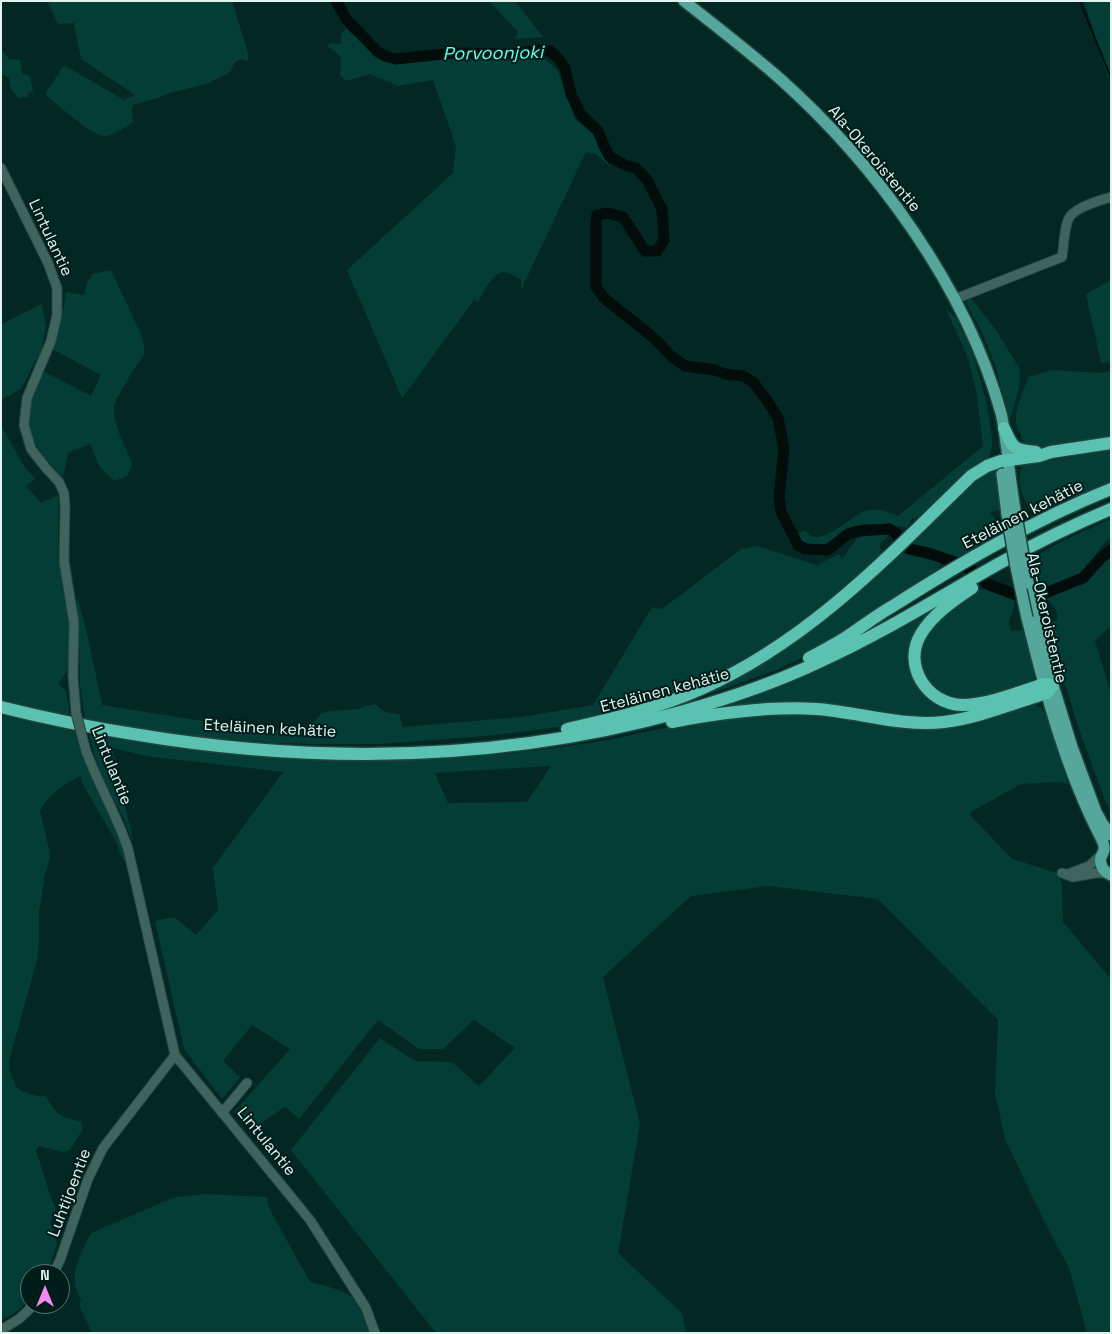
<!DOCTYPE html>
<html>
<head>
<meta charset="utf-8">
<style>
	body { margin:0 }
	#map { position:relative; width:1112px; height:1334px; overflow:hidden; background:#032722; font-family:"Space Grotesk",sans-serif }
	canvas { display:block }
	.frame { position:absolute; inset:0; border:2px solid #e0f3ef; pointer-events:none }
	.north { position:absolute; left:20px; top:1264px; width:50px; height:50px; box-sizing:border-box; background:#001d19; border:1px solid #5a736f; border-radius:50%; rotate:0deg; font-size:14px; font-weight:700; line-height:20px; text-align:center; color:#e0f3ef }
	.north::after { content:''; display:block; margin:auto; width:18px; height:22px; background:#f18af4; clip-path:polygon(50% 0,100% 100%,50% 72%,0 100%) }
</style>
</head>
<body>
<div id="map">
<canvas width="1112" height="1334"></canvas>
<div class="frame"></div>
<div class="north">N</div>
</div>
<script>
const context = document.querySelector('canvas').getContext('2d');
context.lineJoin = 'round';
function fill(path, color) { context.fillStyle = color; context.fill(path, 'evenodd'); }
function trace(path, color, width, dash) { context.strokeStyle = color; context.lineWidth = width; context.lineCap = dash ? 'butt' : 'round'; context.setLineDash(dash || []); context.stroke(path); }
function write(font, color, halo, rows, align = 'center') {
  context.font = font + ' "Space Grotesk",sans-serif'; context.lineWidth = 4; context.setLineDash([]); context.textBaseline = 'middle'; context.strokeStyle = halo; context.fillStyle = color; for (const [text, x, y, turn = 0] of rows) {
    context.save(); context.translate(x, y); context.rotate((+turn || 0) * Math.PI / 180); context.textAlign = isNaN(turn) ? turn : align; if (halo) context.strokeText(text, 0, 0); context.fillText(text, 0, 0); context.restore();
  }
}
const green = new Path2D(`
	M47,1H232L248,53V62L242,59L235,62L229,73L207,84L166,94L158,98L133,105L132,109L133,122C125,127 115,135 105,136C92,137 56,103 45,94L64,65L124,100L135,95L81,59L74,23L58,24Z
	M489,1H515L543,37L515,39L518,32Z
	M1084,1H1111V77L1108,78Z
	M346,29L385,60L396,63L453,57L541,56L557,69L575,119L593,134L610,167L596,154L586,152L521,290V279C516,277 510,273 505,272C493,271 483,294 478,302L474,300L402,398L347,270L453,173L456,146L433,80L398,86L370,74L346,81L340,75C342,55 344,58 326,45L334,43L341,44V34Z
	M1,49L9,59L20,60L22,73L30,76L33,91L29,92L27,97L18,98L11,89L9,78L1,74Z
	M111,270L142,336L145,353C138,364 115,396 114,408C112,421 127,451 132,464L127,476L114,481L100,467L90,444L68,453L63,477L39,452L29,430L27,416L30,396L43,371L91,396L101,375L52,349C58,330 64,311 66,292L84,295L87,284L92,274Z
	M1111,280V362L1101,363L1086,294Z
	M970,297L994,327L1020,369L1019,388L1010,420L995,365L981,330L965,301Z
	M42,304L46,328L41,351L21,389L3,399L1,401V324Z
	M946,309L956,318L972,351L985,396L992,437V448L988,458L973,469L922,516L912,518L907,528L889,524H865L843,531L826,544L811,545L798,540L796,534L805,530C819,553 852,513 868,510C879,508 889,512 898,516L983,446L977,395L968,358Z
	M1052,370L1103,373L1111,370V438L1038,448H1023C1024,437 1017,431 1016,421C1015,408 1024,390 1028,377Z
	M1,425L24,466L35,479L26,486L41,503L58,495V556L68,604L70,644L68,670L58,683L66,691L70,717L1,700Z
	M1111,450V482L1032,513C1022,496 1016,485 1022,465Z
	M994,471L997,473L1000,510L989,513L1003,525L1004,533L957,558L936,550L918,546L910,543L972,482L986,472Z
	M1111,519V538L1105,542L1083,572L1038,591L1032,558L1064,540Z
	M884,531L891,534L880,544L881,555L828,604L792,631L730,670L674,696L564,726L513,733L473,737L379,744H308L273,743L188,736L110,724L85,719L80,684L79,642L76,614L77,597L88,637L102,705L253,729L280,730L303,727L315,721L321,714L330,711L358,709L365,706L376,704C382,713 390,713 399,714L403,727L521,717L593,705L652,607L662,609L741,549L757,546L817,565L839,554L842,559L857,538Z
	M902,552L941,563L937,572L810,654L776,670L712,693L692,698L785,648L841,608Z
	M1111,555V626L1095,641L1111,693V812L1105,800L1079,730L1067,690L1058,675L1046,623L1058,620L1056,609L1046,598L1085,581Z
	M986,589L1014,600V608L1009,621L1011,631L1024,630L1035,670L1034,678L1031,682L1022,687L975,701L949,699L934,691L920,667L923,635L934,624L979,590Z
	M930,612V616L918,630V684L974,709L961,715L928,719L716,710L715,707L829,663L873,642Z
	M1034,705C1043,707 1045,713 1049,721L1068,784L1060,782L1021,784L971,812L970,815L1012,859L1057,873L1062,884L1063,922L1111,979V1333H1087L1069,1268L1043,1219L1005,1139L995,1093L998,1020L878,899L768,886L691,896L603,977L640,1124L618,1253L682,1313L686,1333H436L291,1150L380,1038L415,1061L452,1062L479,1086L515,1048L474,1020L443,1049H419L378,1020L299,1119L285,1107L251,1130L234,1112L290,1049L252,1025L223,1061L240,1077L222,1099L184,1049L155,921L174,917L196,935L218,910L213,868L283,772L146,756L112,748L134,845L123,817L106,785L95,756L89,735L190,749L275,756L426,758L507,754L546,749L603,741L665,728L728,718L783,713L827,714L924,729L946,728L983,720ZM551,766L527,802L448,803L435,773Z
	M1,715L75,731C82,763 101,790 114,820C119,833 123,847 128,860L124,861L115,840L84,786L80,776C64,785 48,794 40,811L49,849L50,858L45,874L39,912V946L37,960L9,1061L10,1072L17,1088C26,1093 35,1097 45,1096C58,1114 58,1118 81,1121L83,1129L70,1150L64,1152L39,1146L36,1150L51,1198L56,1208L50,1223L55,1235L57,1244L47,1274H30V1297L19,1310L1,1321Z
	M206,1194L267,1197L269,1208L310,1282C319,1284 347,1291 352,1297C357,1302 369,1326 371,1333H92L79,1305L81,1299C66,1275 81,1255 91,1233L175,1197Z`);
const stream = new Path2D(`
	M1080,1L1111,78`);
const river = new Path2D(`
	M336,1L347,20L378,52L385,56L396,59L453,53L509,54L540,50L550,51L558,58L565,68L571,94L581,115L598,131L604,146L610,157L625,165L636,168L647,180L662,209L664,240L657,251H645L623,217L608,213L597,215L596,222V287L604,298L654,338L671,356L685,366L715,370L725,374L743,376L753,382L766,399L778,418L784,449L779,496L781,512L798,545L806,549L828,550L848,534L858,531L889,529L896,533L902,545L909,549L928,553L961,564L980,576L987,584L1019,596H1038L1083,578L1100,559L1111,550`);
const minor = new Path2D(`
	M1,168L48,263L57,288V315L51,341L27,398L24,425L31,449L46,468L59,482L64,493L65,507L64,561L74,623L73,676
	M955,299L1062,257C1064,245 1064,227 1069,218C1074,208 1100,200 1111,197
	M86,751C98,784 117,815 128,849L175,1055L310,1220L366,1308L375,1333
	M1062,873L1073,877L1096,873H1106
	M1068,874L1089,866L1101,855
	M222,1113L247,1083
	M53,1274L60,1260L88,1179L103,1148L175,1055
	M1,1330L19,1319L35,1304`);
const major = new Path2D(`
	M684,1C716,26 748,51 778,77C875,163 966,287 1001,413C1004,425 1005,438 1007,450C1009,470 1012,490 1015,510
	M1002,474L1007,514
	M1028,583L1034,616L1053,685L1072,747L1096,812L1102,823L1111,835
	M1027,618C1045,691 1065,768 1100,836C1102,840 1105,845 1104,850C1103,853 1102,855 1101,857C1099,865 1104,872 1111,875`);
const highway = new Path2D(`
	M1004,428C1013,448 1013,450 1036,452
	M972,588C954,600 932,615 921,634C902,665 927,704 962,705C988,705 1019,692 1044,684L1053,685
	M809,658C822,651 836,644 848,636C863,626 877,615 893,606C962,562 1034,520 1111,489
	M1,707C45,718 89,727 133,734C318,765 503,762 684,711C730,698 777,682 821,661C883,633 941,596 1000,563C1036,543 1073,525 1111,509
	M672,722C719,713 768,706 816,709C859,712 901,727 944,722C978,718 1014,703 1047,693L1053,685
	M567,729C613,719 658,708 701,689C808,642 889,556 971,476L987,466L1001,461L1039,456L1051,452L1111,443`);
const minorBridge = new Path2D(`
	M73,676L76,713L86,751`);
const majorBridge = new Path2D(`
	M1015,510L1028,583
	M1007,514L1016,567L1027,618`);
const streetNames = [
	["Ala-Okeroistentie",874,159,50],
	["Lintulantie",50,238,65],
	["Eteläinen kehätie",1023,515,-27],
	["Ala-Okeroistentie",1046,618,77],
	["Eteläinen kehätie",665,691,-15],
	["Eteläinen kehätie",270,729,3],
	["Lintulantie",111,766,68],
	["Lintulantie",266,1142,51],
	["Luhtijoentie",70,1193,-69]
];
const waterNames = [
	["Porvoonjoki",493,54,-1]
];
fill(green, '#043d36');
trace(stream, '#020d0b', 2);
trace(river, '#020d0b', 11);
trace(minor, '#22443f', 11);
trace(major, '#22443f', 14);
trace(highway, '#22443f', 15);
trace(minor, '#3e645d', 9);
trace(major, '#54a79a', 11);
trace(highway, '#5bc2b2', 12);
trace(minorBridge, '#22443f', 11, []);
trace(majorBridge, '#22443f', 14, []);
trace(minorBridge, '#3e645d', 9);
trace(majorBridge, '#54a79a', 11);
write('16px', '#e0f3ef', '#001d19', streetNames);
write('italic 18px', '#6cfde7', '#001d19', waterNames);
</script>
</body>
</html>
